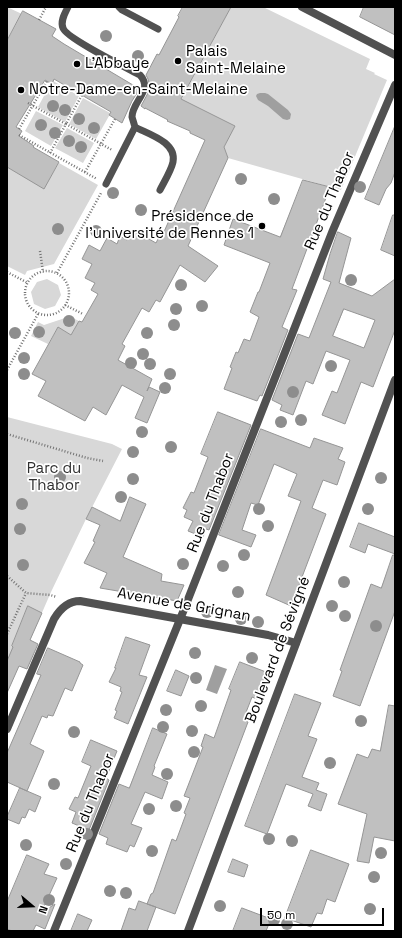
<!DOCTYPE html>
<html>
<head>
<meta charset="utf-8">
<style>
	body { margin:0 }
	#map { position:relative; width:402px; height:938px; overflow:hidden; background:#fff; font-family:"Space Grotesk",sans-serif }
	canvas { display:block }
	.frame { position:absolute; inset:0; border:8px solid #000; pointer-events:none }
	.north { position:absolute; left:12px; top:886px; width:40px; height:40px; -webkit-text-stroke:3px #fff; paint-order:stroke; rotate:109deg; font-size:11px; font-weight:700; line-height:16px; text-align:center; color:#000 }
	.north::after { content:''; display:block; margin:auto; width:14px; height:18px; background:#000; clip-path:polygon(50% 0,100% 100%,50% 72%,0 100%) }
	.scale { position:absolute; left:260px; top:908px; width:124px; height:18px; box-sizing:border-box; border:2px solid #000; border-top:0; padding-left:5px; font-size:12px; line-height:14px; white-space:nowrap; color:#000; -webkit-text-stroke:3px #fff; paint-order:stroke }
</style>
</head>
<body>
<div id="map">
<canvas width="402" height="938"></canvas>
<div class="frame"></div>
<div class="north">N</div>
<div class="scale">50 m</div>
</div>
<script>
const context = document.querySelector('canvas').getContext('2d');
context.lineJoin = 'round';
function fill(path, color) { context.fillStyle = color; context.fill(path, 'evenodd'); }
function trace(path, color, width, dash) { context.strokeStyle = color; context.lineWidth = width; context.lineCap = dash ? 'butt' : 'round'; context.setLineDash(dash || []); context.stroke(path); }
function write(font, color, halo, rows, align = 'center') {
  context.font = font + ' "Space Grotesk",sans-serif'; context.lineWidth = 3.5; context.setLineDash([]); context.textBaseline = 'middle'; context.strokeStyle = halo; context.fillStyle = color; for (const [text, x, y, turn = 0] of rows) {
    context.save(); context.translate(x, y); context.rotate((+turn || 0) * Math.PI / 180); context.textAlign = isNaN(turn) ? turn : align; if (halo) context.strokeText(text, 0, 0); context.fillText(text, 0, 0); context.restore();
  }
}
const green = new Path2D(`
	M7,7L22,14L9,37H7Z
	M231,7H263L370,59L366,69L375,73L374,74L387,80L341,190L228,158L224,147L235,126L189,103L170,121Z
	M53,81L79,96L65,122L38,107L51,83L52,84Z
	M83,98L110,113L109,116L96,139L69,124Z
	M36,111L63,125L51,146L25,131Z
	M67,128L94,143L83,163L55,148Z
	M59,163L98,185L54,264L27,271L25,275L7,266V167L44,188Z
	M47,279L58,285L61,295L55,306L45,309L34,304L31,292L37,282Z
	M67,315L79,321L71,335L58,327L48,344L31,336L38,322L44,325L65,318Z
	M7,417L112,444L122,449L86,519L51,592L7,693Z`);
const water = new Path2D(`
	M260,93H265L268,94L288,110L291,114L290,119L287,120L283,119L268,106L258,100L256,96L257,94Z
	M215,665L227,669L217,694L206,690Z`);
const building = new Path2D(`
	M183,7H231L181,99L235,126L224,147L228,158L188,246L218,266L205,282L180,265L160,302L156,300L149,312L142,308L122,344L125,346L118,360L152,379L147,391L149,387L160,392L147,423L135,418L144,397L122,385L106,415L93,407L85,421L38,396L46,381L32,374L58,327L71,335L79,321L82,322L98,294L91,290L95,283L85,278L92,264L82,259L89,245L100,251L107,238L117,244L120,236L127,240L133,230L156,243L161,233L163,234L205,140L190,133V131L167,121L168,120L145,108V109L141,106L148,93L150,87L148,79L146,75L157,54L159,55L179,17L178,16Z
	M364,7H395V35L360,17Z
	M23,11L56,29L52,36L64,44L138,88L140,86L137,93L132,101L122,123L109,115L111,112L54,79L52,84L45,80L16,127L22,131L19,136L34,146L33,147L59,162L44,189L7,167V41Z
	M395,126V172L391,183L386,189L379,205L365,199Z
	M303,180L330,187L292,289L297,290L282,327L288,330L262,396L260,395L257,401L224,389L232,368L230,367L236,352L238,353L244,339L250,341L259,317L250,312L258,292H259L270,263L224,245L233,219L280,237Z
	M393,215H395V256L381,250Z
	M338,232L351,238L339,283L372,296L395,279V330L373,387L361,382L345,424L322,415L332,391L337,393L350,360L326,351L313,384L306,381L293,415L280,410L282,405L272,400L298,334L309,338L331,282L323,279L330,254ZM344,309L375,320L364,348L333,336Z
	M218,412L251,425L209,530L206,529L203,537L188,531L193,521L184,517L187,510L183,508L191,492L194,493L208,457L201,454Z
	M261,429L310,448L314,438L343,448L338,459L345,462L337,485L323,480L312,508L326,514L291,606L266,595L301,501L288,496L297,474L274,464L258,505L251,503L242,530L256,535L251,547L219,535Z
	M130,497L146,504L123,557L162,574L161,581L184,585L177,601L100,588L107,573L84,563L95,542L93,541L100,525L86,519L92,507L120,521Z
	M359,523L395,537V554L368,544L365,553L350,547Z
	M393,555H395V611L360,706L333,696L342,671L340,670L371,584L381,588Z
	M28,606L42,613L30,640L38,644L27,669L19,666L7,693V661L13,647L12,646Z
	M126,637L150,645L139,675L147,677L128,724L114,718L117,711L115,710L122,692L120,691L121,687L109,682L116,668H115Z
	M48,648L80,662V663L83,665L72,691L65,688L53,716L48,715L47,718L42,716L30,744L44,751L27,791L7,782V753L41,675L37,674Z
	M240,662L266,672L257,699L252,697L243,720L248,722L175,914L147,904L151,894L153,893L172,839L176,841L186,814L184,813L190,798L184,796L203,747L201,746L205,734L214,738L231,690L229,689Z
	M176,670L189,676L181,696L167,691Z
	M295,694L321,703L308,736L317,739L302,777L319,783L316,790L327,794L321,811L308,806L313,794L286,784L267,834L245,826Z
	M389,705L395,706V841L374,837L369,863L357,861L367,814L338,804L357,754L368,758L372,749L380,751Z
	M153,728L167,734L154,766L155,767L152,775L168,782L162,799L145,792L131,824L142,828L134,847L130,845L127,852L106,844L108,838L99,834L119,784L129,788Z
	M91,740L117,751L106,778L109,780L89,830L72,823L76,812L69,809L75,797L78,798L91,766L82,762Z
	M20,788L41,797L35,812L29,809L25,818L22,817L19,824L7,819V817Z
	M311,850L349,864L335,902L327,899L322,914L317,913L311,927L285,918Z
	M27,855L49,864L44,874L57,878L41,913L55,904L45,929L36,925L33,931H12L7,929V902Z
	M233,859L248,865L244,877L228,872Z
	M139,901L156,907L147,931H121L129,908L135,910Z
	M242,908L271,919L266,931H233Z
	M78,914L92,920L87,931H71Z`);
const path = new Path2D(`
	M39,20L46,7
	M28,103L66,124L82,95
	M19,129L47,81
	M19,135L97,179
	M50,153L66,124L112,150
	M85,172L115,119
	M40,251L43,272
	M25 293a22 22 0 1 1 44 0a22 22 0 1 1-44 0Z
	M7,272L28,283
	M57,273L101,193
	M65,305L83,314
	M7,370L38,314
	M7,434L87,458L103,461
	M7,576L26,593L50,595L57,597
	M7,634L26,593`);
const service = new Path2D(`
	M68,7C65,13 60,21 63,28C66,38 127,68 140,75C154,90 132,101 132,117C133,120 134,124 135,127L106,184
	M119,7L122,10L158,29
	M135,127C148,134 177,142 173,162C171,171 164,182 160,190`);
const minor = new Path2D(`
	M302,7L395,55
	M7,729L54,619C60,609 68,601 80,601L268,635L296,643
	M54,931L185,607L333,230L395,85`);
const tertiary = new Path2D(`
	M188,931L395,380`);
const trees = [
	[106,36],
	[138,56],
	[53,106],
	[65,110],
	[79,119],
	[41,125],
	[94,128],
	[55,133],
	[69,141],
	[81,147],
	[241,179],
	[360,187],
	[113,193],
	[274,199],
	[141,210],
	[58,229],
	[96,231],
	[351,280],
	[181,285],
	[202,306],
	[176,309],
	[69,321],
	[174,325],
	[39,332],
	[15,333],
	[147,333],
	[143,354],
	[24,358],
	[131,363],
	[150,364],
	[331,366],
	[24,374],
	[170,374],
	[165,388],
	[293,392],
	[301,420],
	[281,422],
	[142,432],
	[171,447],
	[133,452],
	[60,477],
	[381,478],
	[133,479],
	[121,497],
	[22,504],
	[259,509],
	[368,509],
	[268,526],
	[20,529],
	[244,555],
	[183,564],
	[23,565],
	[223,566],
	[344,582],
	[238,592],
	[332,606],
	[207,612],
	[345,616],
	[241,619],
	[258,622],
	[376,626],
	[195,653],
	[252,658],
	[196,678],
	[201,706],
	[166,710],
	[361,721],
	[163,727],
	[192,731],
	[74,732],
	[194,752],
	[330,763],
	[167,774],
	[54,784],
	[176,806],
	[149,809],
	[87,834],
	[269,839],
	[292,841],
	[26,845],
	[152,851],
	[381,853],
	[66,864],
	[374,877],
	[110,891],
	[126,893],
	[49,900],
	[220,906],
	[370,909],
	[274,920],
	[287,924]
];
const markers = [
	[178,61,4,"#000"],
	[77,64,4,"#000"],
	[21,90,4,"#000"],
	[262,226,4,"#000"]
];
const poiNames = [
	["Palais",186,52],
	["Saint-Melaine",186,69],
	["L’Abbaye",85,64],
	["Notre-Dame-en-Saint-Melaine",29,90],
	["Présidence de",254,217,"right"],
	["l'université de Rennes 1",254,234,"right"]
];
const streetNames = [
	["Rue du Thabor",330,201,-67],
	["Rue du Thabor",211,503,-69],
	["Avenue de Grignan",184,605,10],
	["Boulevard de Sévigné",278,650,-69],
	["Rue du Thabor",91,803,-68]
];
const parkNames = [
	["Parc du",54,469],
	["Thabor",54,486]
];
fill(green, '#d8d8d8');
fill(water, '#9f9f9f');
fill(building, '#c0c0c0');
trace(building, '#959595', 1);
trace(path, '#737373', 2.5, [1, 2]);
trace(service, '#515151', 7);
trace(minor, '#515151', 8);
trace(tertiary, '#515151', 8);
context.fillStyle = '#8d8d8d';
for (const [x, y] of trees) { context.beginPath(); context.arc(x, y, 6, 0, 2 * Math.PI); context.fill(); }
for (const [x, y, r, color] of markers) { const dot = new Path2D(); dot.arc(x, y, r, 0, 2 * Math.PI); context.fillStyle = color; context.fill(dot); trace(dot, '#fff', 1.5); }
write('15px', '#000', '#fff', poiNames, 'left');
write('15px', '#000', '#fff', streetNames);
write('15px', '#2f2f2f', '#fff', parkNames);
</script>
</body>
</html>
